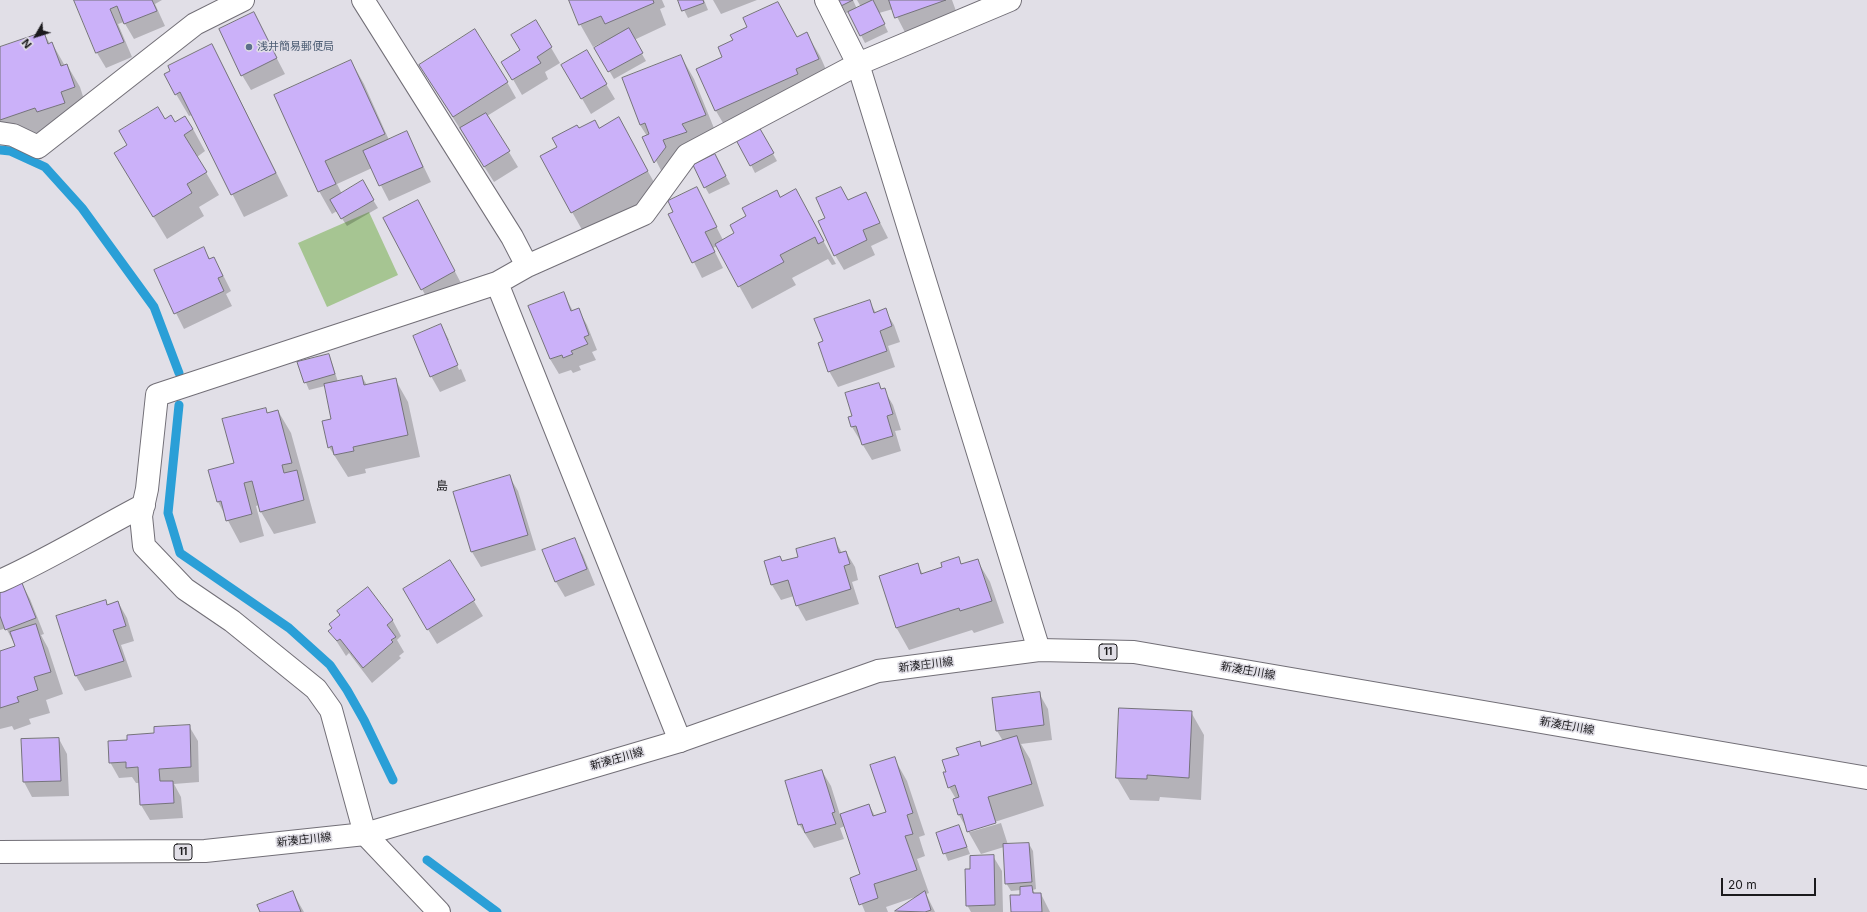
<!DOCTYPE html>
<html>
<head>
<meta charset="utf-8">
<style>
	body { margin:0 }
	#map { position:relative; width:1867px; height:912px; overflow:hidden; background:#e1dfe7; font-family:Inter,sans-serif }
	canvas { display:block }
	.north { position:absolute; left:16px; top:16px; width:40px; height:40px; -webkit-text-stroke:3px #e1dfe7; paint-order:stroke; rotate:231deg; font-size:11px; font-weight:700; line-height:16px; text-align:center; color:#1b1a1d }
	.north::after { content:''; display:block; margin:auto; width:14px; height:18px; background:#1b1a1d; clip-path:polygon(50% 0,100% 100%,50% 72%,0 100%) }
	.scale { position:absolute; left:1721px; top:878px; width:95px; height:18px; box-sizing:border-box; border:2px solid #1b1a1d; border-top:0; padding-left:5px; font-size:12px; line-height:14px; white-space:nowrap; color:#1b1a1d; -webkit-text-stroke:3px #e1dfe7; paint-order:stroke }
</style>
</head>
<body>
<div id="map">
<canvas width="1867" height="912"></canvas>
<div class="north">N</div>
<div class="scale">20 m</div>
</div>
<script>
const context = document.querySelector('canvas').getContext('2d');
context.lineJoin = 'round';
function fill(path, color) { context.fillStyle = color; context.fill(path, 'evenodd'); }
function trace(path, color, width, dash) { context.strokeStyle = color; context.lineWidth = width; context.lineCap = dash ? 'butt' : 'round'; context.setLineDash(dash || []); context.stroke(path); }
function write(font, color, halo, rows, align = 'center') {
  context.font = font + ' Inter,"Noto Sans JP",sans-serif'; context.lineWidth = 3; context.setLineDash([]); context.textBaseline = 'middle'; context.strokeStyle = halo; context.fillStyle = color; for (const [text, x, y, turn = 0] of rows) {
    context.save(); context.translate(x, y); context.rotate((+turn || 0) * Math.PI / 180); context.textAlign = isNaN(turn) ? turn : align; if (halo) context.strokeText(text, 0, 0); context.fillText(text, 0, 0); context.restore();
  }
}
const green = new Path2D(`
	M369,212L398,275L327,307L298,243Z`);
const shadow = new Path2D(`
	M75,0H162L155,4L165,26L134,39L124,22L118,24L132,57L106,68L97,53Z
	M570,0H662L665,7L660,9L666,25L634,40L646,61L614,79L596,48L602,45L601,43L593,47L580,24Z
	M679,0H704L708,10L688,18Z
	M713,0H757L721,14Z
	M839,0H853L857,9L861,7L857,0H952L960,22L909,40L893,9L879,13L888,32L865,43L849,12L846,13Z
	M778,3L797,38L807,34L820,56L831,81L729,133L716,111L698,69L723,58L749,28Z
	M253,13L285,74L251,90L242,75Z
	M536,22L560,63L545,72L548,79L522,95L503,62L521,51Z
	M44,33L50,44L52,43L65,66L67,65L80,87L87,109L77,125L12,143L0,122V48Z
	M211,45L224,68L288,196L244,217L192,115L189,116L176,94Z
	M681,56L694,79L718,138L668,184L644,137L647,136L640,125Z
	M351,61L364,84L389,140L407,132L431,182L389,201L372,168L337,184L342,194L362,182L378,208L347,226L337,211L332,214L319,191L276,95Z
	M563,66L606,84L615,99L591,114Z
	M429,80L507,82L516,98L487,116L518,167L494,182Z
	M165,120L193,129L205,151L197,157L219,195L199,207L204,216L167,239L128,175Z
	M599,129L631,141L660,193L585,235L541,157L558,147L579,130Z
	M759,129L777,161L755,173L751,165Z
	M719,163L730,184L709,194L705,187Z
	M697,189L723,240L735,234L747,217L780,198L808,213L836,264L832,265L828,259L792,278L796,285L752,309L717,246L713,248L723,268L702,278L670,215L675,212Z
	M865,193L888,238L871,246L875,255L844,270L835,255L826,218L848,201Z
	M426,216L463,287L430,304L422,289Z
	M203,248L210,259L213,258L222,273L231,291L226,294L232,306L184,329L155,271Z
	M563,293L573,311L578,309L587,325L597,350L592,352L596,360L579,366L581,370L573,373L571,370L559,374L550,359L529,306Z
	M869,301L876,313L885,310L894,325L900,342L888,346L895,367L838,387L829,371L824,342Z
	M441,325L449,340L466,381L440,392L431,376ZM447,340H449L461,369L459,370Z
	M328,355L332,363L338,382L362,377L367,385L395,379L408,402L420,457L365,469L366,473L348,477L329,447L333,420L325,386L309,390L298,363Z
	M881,390H884L893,405L901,430L895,431L901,451L872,460L852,427L849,418L853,417Z
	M265,409L268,414L278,411L291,433L316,523L274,534L261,512L259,505L256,506L264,536L240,543L218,502L235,464Z
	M509,476L518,491L536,550L481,567L472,552L454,493Z
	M834,539L842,553L846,552L855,567L858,580L852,582L859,604L806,621L797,605L794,596L781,600L772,585L780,557L783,562L799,557Z
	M574,540L583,555L595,585L565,597L556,582L544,551Z
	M959,558L962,565L977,560L990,582L1004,623L974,633L972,630L909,650L896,627L917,564L923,574L943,568Z
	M450,562L483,616L437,644L413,605Z
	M22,584L30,599L44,634L41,635L48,648L63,694L46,700L50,713L29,719L31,724L14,730L12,726L0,729V652L16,647L6,628L0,630V592Z
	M368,589L393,621L401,636L397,640L404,652L399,656L401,658L372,683L349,653L346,656L330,631L341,615Z
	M105,602L107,606L118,602L127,618L134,641L121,645L132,677L85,691L76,676L57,617Z
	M1039,693L1048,709L1052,740L1021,744L1030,759L1044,806L970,830V832L1001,823L1008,845L1029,844L1033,851L1036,889L1033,890L1035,894H1041L1050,912H1012L1021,896V890L1011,891L1006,883L1004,847L981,854L959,815L956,799L949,787L947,772L960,756L979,742L982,747L1003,741L997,731Z
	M1191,712L1204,735L1201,800L1160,797L1159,801L1130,800L1117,778Z
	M189,726L198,741L199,782L174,784L181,797L183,818L150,820L141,805L140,783H136L132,777L119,778L110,762L128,741Z
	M59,739L67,754L69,796L32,797L24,782Z
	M894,758L907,781L925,835L919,837L925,856L917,859L929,893L926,894L935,912H897L918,896L886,907L888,912H865L851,878L862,875L845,826L840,828L844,839L814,848L799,824L822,771L831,786L840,815L869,805L875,816L887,812Z
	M959,826L970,854L948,861L937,833Z
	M993,856L1002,871L1003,912H971L967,905L971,870Z
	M293,893L304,912H261Z`);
const stream = new Path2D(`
	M0,150L10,151L45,167L82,208L154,307L179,373
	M179,405L168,513L180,553L289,628L330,665L347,690L364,720L393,780
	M427,860L497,912`);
const building = new Path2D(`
	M74,0H152L157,11L124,24L117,6L110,9L124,42L96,53Z
	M569,0H653L654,3L605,24L601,16L579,25Z
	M678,0H703L704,3L682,11Z
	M838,0H853L841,6Z
	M873,0L885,24L860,36L848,12Z
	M889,0H946L895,18Z
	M778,2L797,37L807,32L819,59L796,69L798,74L715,111L696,69L722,57L718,47L733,40L730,35L747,27L743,18Z
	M254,12L277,58L241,76L219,29Z
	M536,20L552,47L537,57L541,63L512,80L501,62L520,50L511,35Z
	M629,28L643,53L608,72L594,48Z
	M475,29L508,82L453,117L419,65Z
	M44,32L48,44L52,42L61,66L67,64L75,87L61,92L65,103L37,112L35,108L0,120V47Z
	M212,44L276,173L231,195L180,92L175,95L164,74L170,71L168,66Z
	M587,50L607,84L581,99L561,65Z
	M681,55L706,115L682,124L687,132L663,140L666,147L654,163L642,137L649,134L645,123L640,125L622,78Z
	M351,60L385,134L325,161L336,184L318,192L274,95Z
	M158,107L165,119L171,115L175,122L185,116L193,129L184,135L207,172L187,184L192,193L153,217L114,153L127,145L119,131Z
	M486,113L510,151L484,167L460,128Z
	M619,117L648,171L571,213L540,156L557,147L552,138L577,125L579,128L595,120L599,128Z
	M759,127L774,153L750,166L736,140Z
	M407,131L423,167L379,186L363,151Z
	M715,154L726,176L704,188L693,165Z
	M363,180L374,200L341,219L330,200Z
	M697,187L717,227L705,232L715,252L692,263L668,214L673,212L668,201Z
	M841,187L848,200L866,192L880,223L863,230L867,240L834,256L818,221L825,218L816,198Z
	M796,189L824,241L818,244L815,237L780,255L784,262L738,287L715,244L734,233L730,225L746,216L742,208L777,190L780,197Z
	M418,200L455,271L421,290L383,218Z
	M204,247L209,259L214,257L223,276L218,278L224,291L174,314L154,270Z
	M564,292L571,311L579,308L589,335L584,337L588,344L571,351L573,354L563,358L562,355L550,359L528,306Z
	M870,300L874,313L886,308L892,326L880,331L887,351L828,372L818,343L823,341L814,319Z
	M441,324L458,365L430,377L413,336Z
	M329,354L335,374L304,383L297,362Z
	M362,376L364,385L396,378L408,435L353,447L354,451L334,455L332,446L328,448L322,421L331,419L324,384Z
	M879,383L881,389L885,388L893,414L887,416L893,436L862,445L856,426L851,427L848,417L852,416L845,393Z
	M266,408L267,413L278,410L292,463L282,465L284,473L297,470L304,500L260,512L252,481L244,483L252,514L226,521L221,501L217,502L208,470L234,463L222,419Z
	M510,475L528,535L471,552L453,492Z
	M575,538L587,569L555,582L542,550Z
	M835,538L839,553L846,551L850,564L844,566L851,589L796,606L788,580L771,585L764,561L780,556L782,561L798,557L796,549Z
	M959,557L961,564L978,559L992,601L960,611L959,608L896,628L879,576L918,563L921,574L942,567L941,563Z
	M450,560L475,600L427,630L403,589Z
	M22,583L36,618L5,630L0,616V591Z
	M368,587L393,620L387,625L396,637L391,640L393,642L363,668L340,639L337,641L328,631L332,628L329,624L340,615L337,611Z
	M106,600L107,605L118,601L126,626L113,630L124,661L75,676L56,616Z
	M36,624L51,672L34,677L38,690L17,697L19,702L0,708V651L15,646L10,632Z
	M1040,692L1044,725L996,731L992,698Z
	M1119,708L1192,711L1189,778L1147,775V779L1116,778Z
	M190,725L191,767L159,769L160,781H173L174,803L140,805L138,767L126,768V762L109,763L108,741L127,740V735L154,733V727Z
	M1017,736L1032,784L988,797L996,823L967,832L962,814L958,815L953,799L959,797L955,785L948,788L943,772H946L942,760L959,755L956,748L980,741L981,746Z
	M59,738L61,781L23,782L21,739Z
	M895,757L913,813L907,815L913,834L905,836L917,870L874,884L878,898L859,905L850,878L860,874L840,814L869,804L873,816L886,812L870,765Z
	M822,770L835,812L832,813L836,824L805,833L802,824L798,825L785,781Z
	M959,825L967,847L943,854L936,833Z
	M1029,843L1032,882L1005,884L1003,844Z
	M994,855L995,905L966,906L965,869H970V856Z
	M1032,886L1033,893H1041L1042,912H1011L1010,895H1020V887Z
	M293,891L301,912H260L257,905Z
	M925,891L931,910L925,912L895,911Z`);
const minor = new Path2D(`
	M363,0L512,237L527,266
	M826,0L858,64L1039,650
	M0,133L13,135L38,147L195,24L243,0
	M497,283L680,741
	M0,581C49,559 96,530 144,505
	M439,912L365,834L331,710L316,689L232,621L185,589L144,546L141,516L147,489L157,395L497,283L527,266L644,214L687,155L858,64L1010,0`);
const primary = new Path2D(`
	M0,852L205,851L365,834L680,741L878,671L1039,650L1134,652L1867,778`);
const markers = [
	[249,47,4,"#5c6f8a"]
];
const shields = [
	[1108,652,18],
	[183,852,18]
];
const shieldNames = [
	["11",1108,652],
	["11",183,852]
];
const serviceNames = [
	["浅井簡易郵便局",257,47]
];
const streetNames = [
	["新湊庄川線",926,665,-7],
	["新湊庄川線",1248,671,10],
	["新湊庄川線",1567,726,10],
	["新湊庄川線",617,759,-16],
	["新湊庄川線",304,840,-6]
];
const neighbourhoodNames = [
	["島",442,486]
];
fill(green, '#a6c592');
fill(shadow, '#0003');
trace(stream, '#2a9fd7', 9);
fill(building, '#cbb1f9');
trace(building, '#75737a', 1);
trace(minor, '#726f77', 24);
trace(primary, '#726f77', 24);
trace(minor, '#fff', 22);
trace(primary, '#fff', 22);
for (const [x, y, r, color] of markers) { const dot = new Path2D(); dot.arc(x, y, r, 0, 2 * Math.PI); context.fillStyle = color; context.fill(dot); trace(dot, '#e1dfe7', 1.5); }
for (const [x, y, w] of shields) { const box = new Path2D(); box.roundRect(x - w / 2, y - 8, w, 16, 3); context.fillStyle = '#e1dfe7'; context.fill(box); trace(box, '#1b1a1d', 1); }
write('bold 10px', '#1b1a1d', null, shieldNames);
write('11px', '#4e5e75', '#e1dfe7', serviceNames, 'left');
write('11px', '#1b1a1d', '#e1dfe7', streetNames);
write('12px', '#1b1a1d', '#e1dfe7', neighbourhoodNames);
</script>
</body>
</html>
